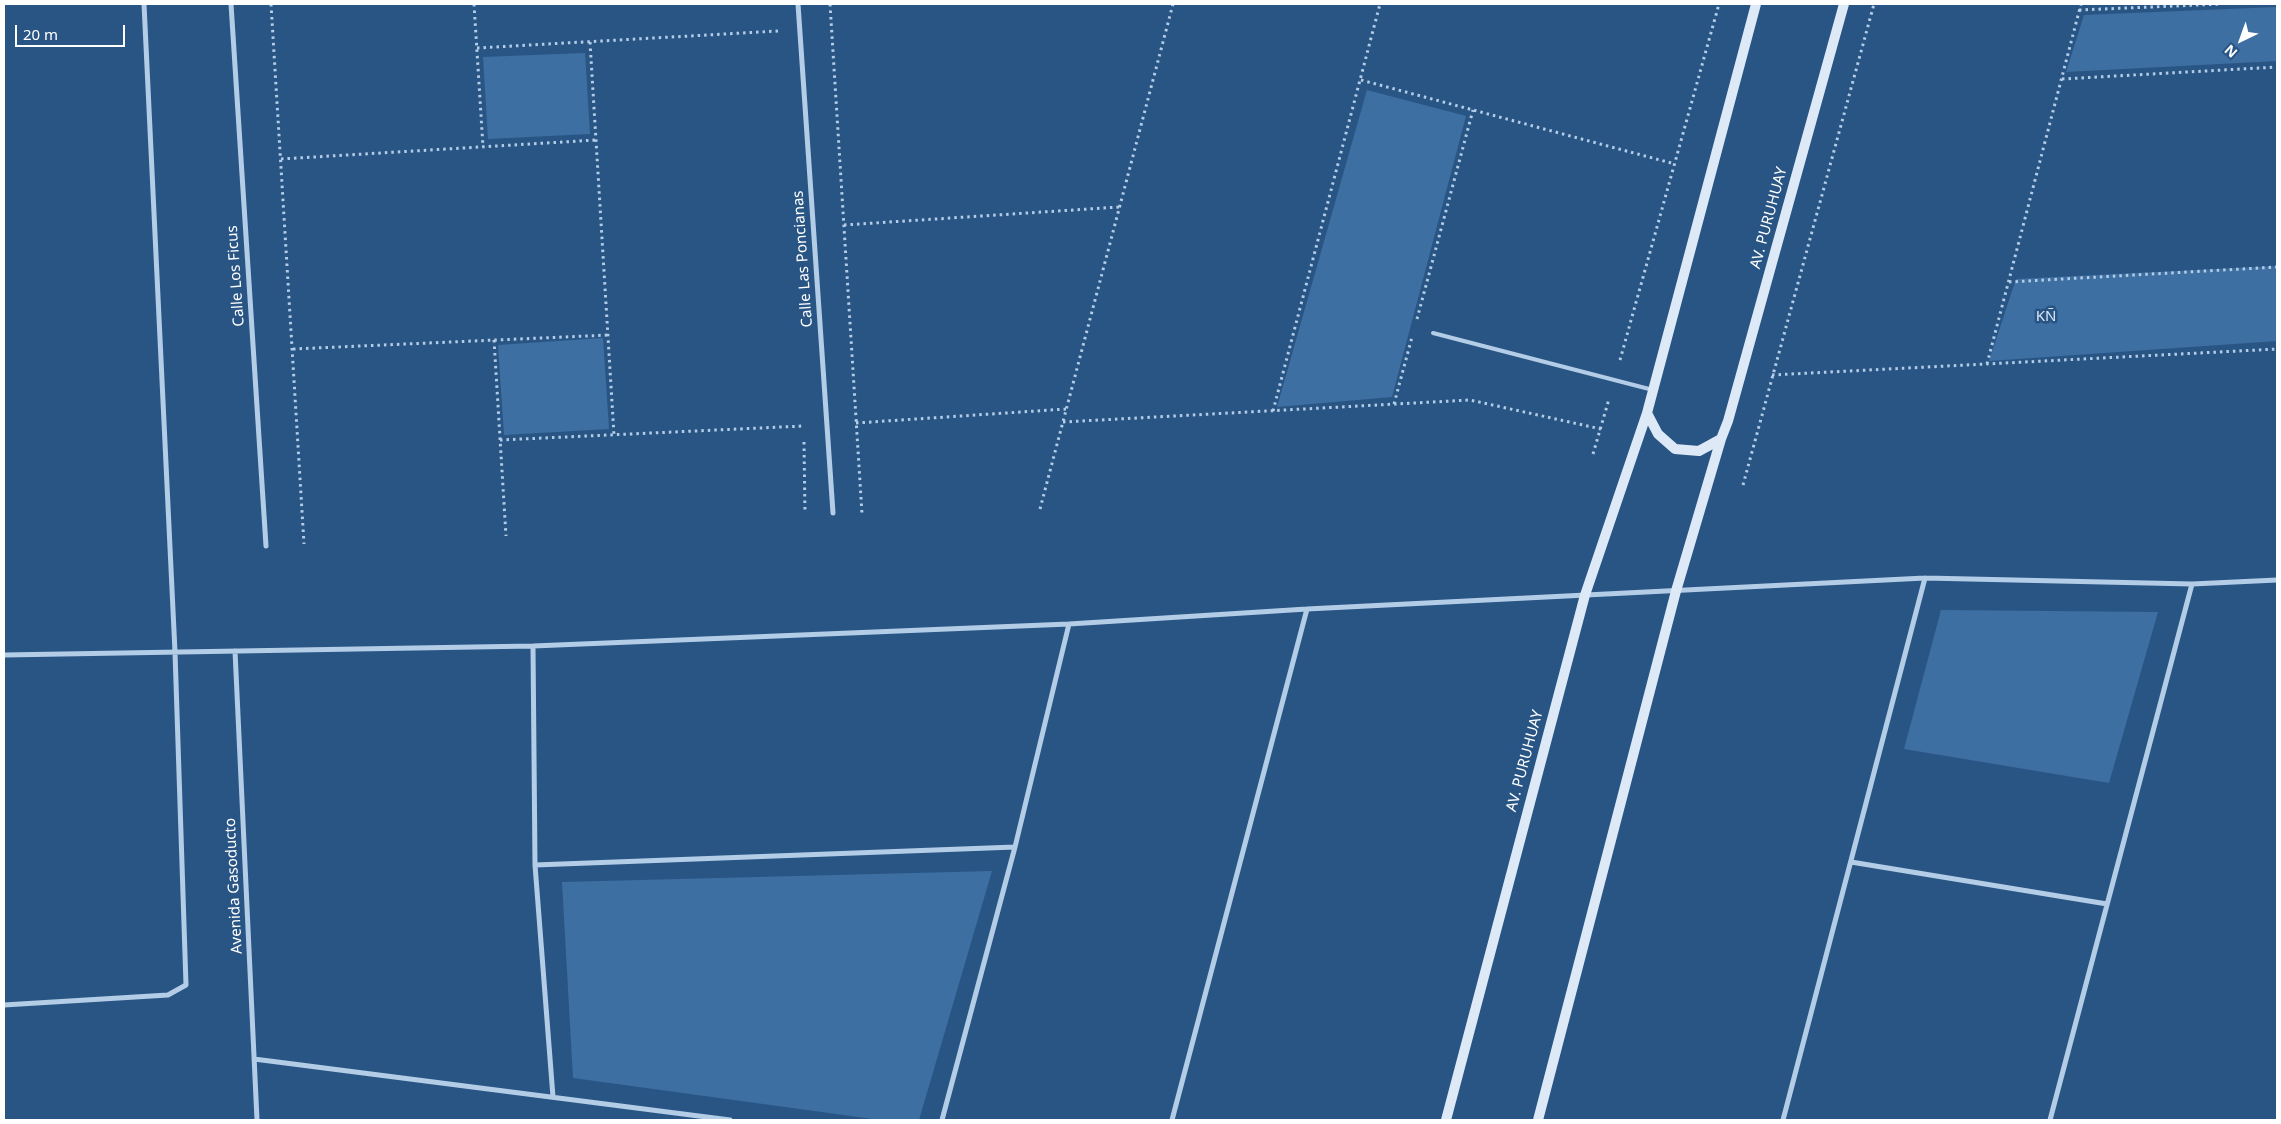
<!DOCTYPE html>
<html>
<head>
<meta charset="utf-8">
<style>
	body { margin:0 }
	#map { position:relative; width:2281px; height:1124px; overflow:hidden; background:#295585; font-family:"Noto Sans",sans-serif }
	canvas { display:block }
	.frame { position:absolute; inset:0; border:5px solid #fff; pointer-events:none }
	.north { position:absolute; left:2216px; top:15px; width:50px; height:50px; -webkit-text-stroke:4px #295585; paint-order:stroke; rotate:222deg; font-size:14px; font-weight:700; line-height:20px; text-align:center; color:#fff }
	.north::after { content:''; display:block; margin:auto; width:18px; height:22px; background:#fff; clip-path:polygon(50% 0,100% 100%,50% 72%,0 100%) }
	.scale { position:absolute; left:15px; top:25px; width:110px; height:22px; box-sizing:border-box; border:2px solid #fff; border-top:0; padding-left:6px; font-size:15px; line-height:18px; white-space:nowrap; color:#fff; -webkit-text-stroke:4px #295585; paint-order:stroke }
</style>
</head>
<body>
<div id="map">
<canvas width="2281" height="1124"></canvas>
<div class="frame"></div>
<div class="north">N</div>
<div class="scale">20 m</div>
</div>
<script>
const context = document.querySelector('canvas').getContext('2d');
context.lineJoin = 'round';
function fill(path, color) { context.fillStyle = color; context.fill(path, 'evenodd'); }
function trace(path, color, width, dash) { context.strokeStyle = color; context.lineWidth = width; context.lineCap = dash ? 'butt' : 'round'; context.setLineDash(dash || []); context.stroke(path); }
function write(font, color, halo, rows, align = 'center') {
  context.font = font + ' "Noto Sans",sans-serif'; context.lineWidth = 5; context.setLineDash([]); context.textBaseline = 'middle'; context.strokeStyle = halo; context.fillStyle = color; for (const [text, x, y, turn = 0] of rows) {
    context.save(); context.translate(x, y); context.rotate((+turn || 0) * Math.PI / 180); context.textAlign = isNaN(turn) ? turn : align; if (halo) context.strokeText(text, 0, 0); context.fillText(text, 0, 0); context.restore();
  }
}
const green = new Path2D(`
	M2277,7V61L2066,72L2084,15Z
	M585,53L590,134L488,139L483,57Z
	M1367,90L1466,116L1392,397L1277,407Z
	M2277,266V341L1989,361L2016,279Z
	M603,338L609,429L504,435L498,345Z
	M1941,610L2158,612L2109,783L1904,749Z
	M992,871L919,1120H880L573,1078L562,882Z`);
const path = new Path2D(`
	M271,4L304,544
	M474,4L483,147
	M830,4L862,514
	M2079,10L2222,4
	M590,42L614,435
	M477,48L778,31
	M2062,79L2277,67
	M1361,80L1675,164
	M281,159L596,140
	M844,225L1119,207
	M2009,282L2277,267
	M1417,319L1473,110
	M494,340L506,536
	M293,349L609,335
	M1620,360L1719,4
	M1987,364L2081,4
	M1772,375L2277,349
	M1394,404L1412,337
	M1273,411L1380,4
	M1063,422L1470,400L1601,429
	M856,423L1066,409
	M500,440L803,426
	M804,442L805,513
	M1593,454L1609,399
	M1743,485L1874,4
	M1040,509L1173,4`);
const service = new Path2D(`
	M1433,333L1653,390`);
const minor = new Path2D(`
	M231,4L266,546
	M798,4L833,513
	M533,646L535,865L553,1097
	M235,651L257,1120
	M4,655L533,646L1069,624L1307,609L1925,578L2192,584L2277,580
	M1851,862L2107,904
	M535,865L1015,847
	M4,1005L168,995L186,985L175,652L144,4
	M254,1059L730,1120
	M942,1120L1015,847L1069,624
	M1172,1120L1307,609
	M1783,1120L1925,578
	M2050,1120L2192,584`);
const secondary = new Path2D(`
	M1756,4L1647,413L1658,434L1675,449L1699,451L1721,439L1728,421L1844,4
	M1446,1120L1585,595L1647,413
	M1538,1120L1676,591L1721,439`);
const streetNames = [
	["AV. PURUHUAY",1769,218,-75],
	["Calle Las Poncianas",803,259,-94],
	["Calle Los Ficus",236,276,-94],
	["AV. PURUHUAY",1525,761,-75],
	["Avenida Gasoducto",234,886,-93]
];
const parkNames = [
	["KÑ",2046,317]
];
fill(green, '#3e6fa2');
trace(path, '#b4cde7', 3, [2.5, 4]);
trace(service, '#b4cde7', 4);
trace(minor, '#b4cde7', 5);
trace(secondary, '#dee9f7', 10);
write('15px', '#fff', '#295585', streetNames);
write('15px', '#d7e6f6', '#295585', parkNames);
</script>
</body>
</html>
